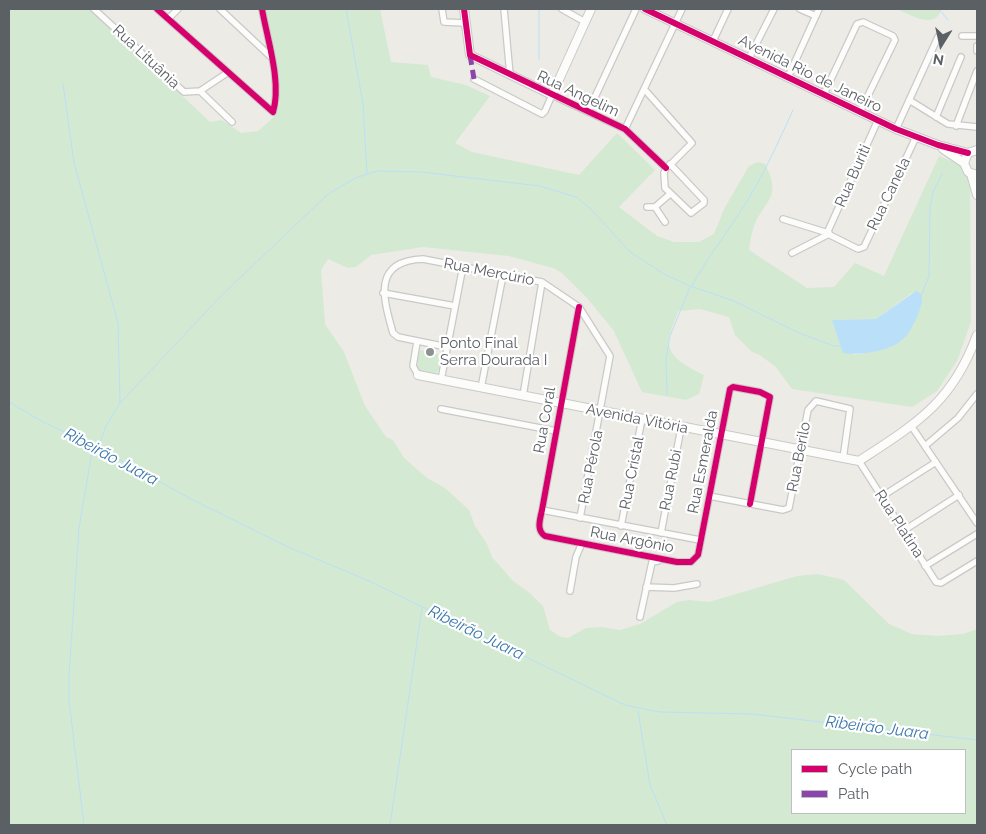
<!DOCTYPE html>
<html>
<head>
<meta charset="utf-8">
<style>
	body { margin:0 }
	#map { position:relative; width:986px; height:834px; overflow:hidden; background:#ecebe6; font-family:Raleway,sans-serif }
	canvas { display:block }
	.frame { position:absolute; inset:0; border:10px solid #5b6065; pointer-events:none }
	.legend { position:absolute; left:791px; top:749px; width:175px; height:65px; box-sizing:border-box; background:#fff; border:1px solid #bdbfc1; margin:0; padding:6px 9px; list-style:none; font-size:15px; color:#5b6065 }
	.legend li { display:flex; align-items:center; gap:10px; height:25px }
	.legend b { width:25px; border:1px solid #bdbfc1 }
	.north { position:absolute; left:916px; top:20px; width:50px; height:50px; -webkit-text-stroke:4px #fff; paint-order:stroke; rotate:190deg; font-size:14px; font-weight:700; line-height:20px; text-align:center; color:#5b6065 }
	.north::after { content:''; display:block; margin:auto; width:18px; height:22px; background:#5b6065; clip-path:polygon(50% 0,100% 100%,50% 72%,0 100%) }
</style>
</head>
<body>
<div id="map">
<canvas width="986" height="834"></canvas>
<div class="frame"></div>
<ul class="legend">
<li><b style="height:6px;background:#d6006c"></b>Cycle path</li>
<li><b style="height:6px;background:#8e44ad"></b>Path</li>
</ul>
<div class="north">N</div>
</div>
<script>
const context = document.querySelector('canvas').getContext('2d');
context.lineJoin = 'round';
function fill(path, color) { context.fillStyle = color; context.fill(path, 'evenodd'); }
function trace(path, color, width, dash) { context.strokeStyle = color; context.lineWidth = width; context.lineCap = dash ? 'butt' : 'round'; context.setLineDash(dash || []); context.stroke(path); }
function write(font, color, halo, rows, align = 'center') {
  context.font = font + ' Raleway,sans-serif'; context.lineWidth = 4.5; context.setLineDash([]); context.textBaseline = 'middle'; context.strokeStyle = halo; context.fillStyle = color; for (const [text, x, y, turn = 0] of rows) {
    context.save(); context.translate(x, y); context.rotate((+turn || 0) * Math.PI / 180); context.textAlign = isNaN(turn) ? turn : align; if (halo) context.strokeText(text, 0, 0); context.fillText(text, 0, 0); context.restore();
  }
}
const green = new Path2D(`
	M9,9H90L210,122L222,120L241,133L258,131L274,117L280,104L272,64L265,9H380L391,62L428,65L431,77L466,85L490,96L455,143L472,152L579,175L617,133L655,170L619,207L657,236L674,242H699L714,234L724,209L749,166L758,162L765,164C783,198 764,200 754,226C751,234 750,242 749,250L807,288L834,287L855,263L884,276L939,156L961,165L970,184L971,322L957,361L937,391L912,407L792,389L775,366L758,354L752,352L735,335L729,317L700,309L678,311C676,320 671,328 669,337C665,357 690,368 704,375L699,394L686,400L642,392L614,331L587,298L562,273L553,268L509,256L423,247L371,255L356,267L348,268L328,259L321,270L325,324L344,352L365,406L386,437L393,440L404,458L427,478L445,488L469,510L475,526L487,544L492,557L513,581L531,594L543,606L550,630L561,637L568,638L586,628L602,627L620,630L640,624L677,602L689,600L709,602L797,576L818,574L844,580L889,624L912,634L937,636L963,634L977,629V825H9ZM913,292L902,341L876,351L854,355L832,320L876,319ZM792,750H965V813H792Z
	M897,9H941C936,31 909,14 897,9Z
	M420,350L438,354L439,369L434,376L427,377L418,369L417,359Z`);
const water = new Path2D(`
	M916,291L920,293C924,300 921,305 919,312C915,322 911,331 903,339C892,351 858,356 843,353L832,320L876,319Z`);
const stream = new Path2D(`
	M346,9L363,104L367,173
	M939,9L948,20
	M539,60V9
	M63,84L74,163L118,323L120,403
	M692,286C707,257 723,239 740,212C761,181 777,145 793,110
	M921,296L929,276L930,208L933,192L942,174
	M905,337L909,331
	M667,395L666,359L670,336L690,287
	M9,402L43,422L98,448L191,499L288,547L369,581L625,705L659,712L752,714L977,740
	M98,448L106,426L120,403L223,294L327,195L355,178L377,171L421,172L540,186L576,197L590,208L630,252L664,274L690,286L734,301L799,333L834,346H842
	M638,711L650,785L667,825
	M84,825L69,700V676L79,528L93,446
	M390,825L422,608`);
const minor = new Path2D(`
	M94,9L184,92L200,91L227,73
	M157,9L273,112C282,83 267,38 262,9
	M220,9L271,57
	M442,9L444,22L465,23
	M504,9L510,75
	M562,9L585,22
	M800,9L816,16
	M168,19L178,9
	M962,36H977
	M713,41L728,9
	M977,46V51
	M749,58L774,9
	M788,77L819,9
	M474,79L542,114L545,111L552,95L625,129L666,168
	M645,90L692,143L669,166
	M200,91L232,122
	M824,94L857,24L863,22L893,36L895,40L860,112
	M909,100L948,124L977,127
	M588,112L636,9
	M936,117L961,57
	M878,120L828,231L830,235L858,249L864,247L916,137
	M956,126L977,71
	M625,129L682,9
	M896,129L938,37
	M666,168L664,173L665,188L691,213L704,203V200L670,164
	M647,207H655L670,194
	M655,207L665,222
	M783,219L828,233
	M792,253L829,234
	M383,293L455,306
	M579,307L542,510C540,520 536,530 545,536L677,562H691L698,555L730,389L733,387L760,392L770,397L750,504
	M417,342L413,366L418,375
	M447,347L398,337L393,333C383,298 372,261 423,259L542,282L579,307L610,356L580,518
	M441,380L463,266
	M481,388L503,275
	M523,396L542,282
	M441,409L556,431
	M912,427L977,523
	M925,446L958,418L977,394
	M859,461L936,582L941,583L977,561
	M709,496L783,510L789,508L808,410L816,401L850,409L843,459
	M881,497L936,462
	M542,510L700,540
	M621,526L642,419
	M903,531L959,495
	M661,533L681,428
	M925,566L977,534
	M646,587L674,588L697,584
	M570,591L576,557L582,543
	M640,617L652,562L658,561`);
const tertiary = new Path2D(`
	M464,9L470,55L552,95L591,9
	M645,9L896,129L938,145L968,153
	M943,149L964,163
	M977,150L968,153L964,163L968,172L977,175
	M971,174L977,195
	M418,375L859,461C917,423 952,403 977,335`);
const quiet = new Path2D(`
	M470,55L474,79`);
const cycleway = new Path2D(`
	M157,9L273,112C282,83 267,38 262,9
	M464,9L470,55L625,129L666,168
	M645,9L896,129L938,145L968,153
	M579,307L542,510C540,520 536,530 545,536L677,562H691L698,555L730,389L733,387L760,392L770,397L750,504`);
const markers = [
	[430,352,5,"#8e9192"]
];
const streetNames = [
	["Rua Lituânia",146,57,43],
	["Avenida Rio de Janeiro",810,74,26],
	["Rua Angelim",578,94,25],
	["Rua Buriti",853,176,-66],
	["Rua Canela",889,194,-64],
	["Rua Mercúrio",489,272,11],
	["Avenida Vitória",637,419,11],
	["Rua Coral",545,420,-80],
	["Rua Berilo",799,457,-79],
	["Rua Esmeralda",703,462,-79],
	["Rua Pérola",591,467,-79],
	["Rua Cristal",632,473,-79],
	["Rua Rubi",671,480,-79],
	["Rua Platina",899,524,57],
	["Rua Argônio",632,540,11]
];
const poiNames = [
	["Ponto Final",440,343],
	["Serra Dourada I",440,360]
];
const waterNames = [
	["Ribeirão Juara",111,457,28],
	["Ribeirão Juara",476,633,26],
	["Ribeirão Juara",877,728,7]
];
fill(green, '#d4e9d1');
fill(water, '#b9e0f8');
trace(stream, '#b9e0f8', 1);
trace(minor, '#c9c9c8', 8);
trace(tertiary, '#c9c9c8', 10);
trace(minor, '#fcfcfb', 5.5);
trace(tertiary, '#fcfcfb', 8);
trace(quiet, '#8e44ad', 5, [10, 5]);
trace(cycleway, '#d6006c', 6);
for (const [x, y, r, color] of markers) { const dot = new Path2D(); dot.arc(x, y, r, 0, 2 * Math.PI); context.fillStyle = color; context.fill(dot); trace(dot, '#fff', 2); }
write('15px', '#5b6065', '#fff', streetNames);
write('15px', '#5b6065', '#fff', poiNames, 'left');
write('italic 16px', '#3976ad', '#fff', waterNames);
</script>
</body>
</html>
